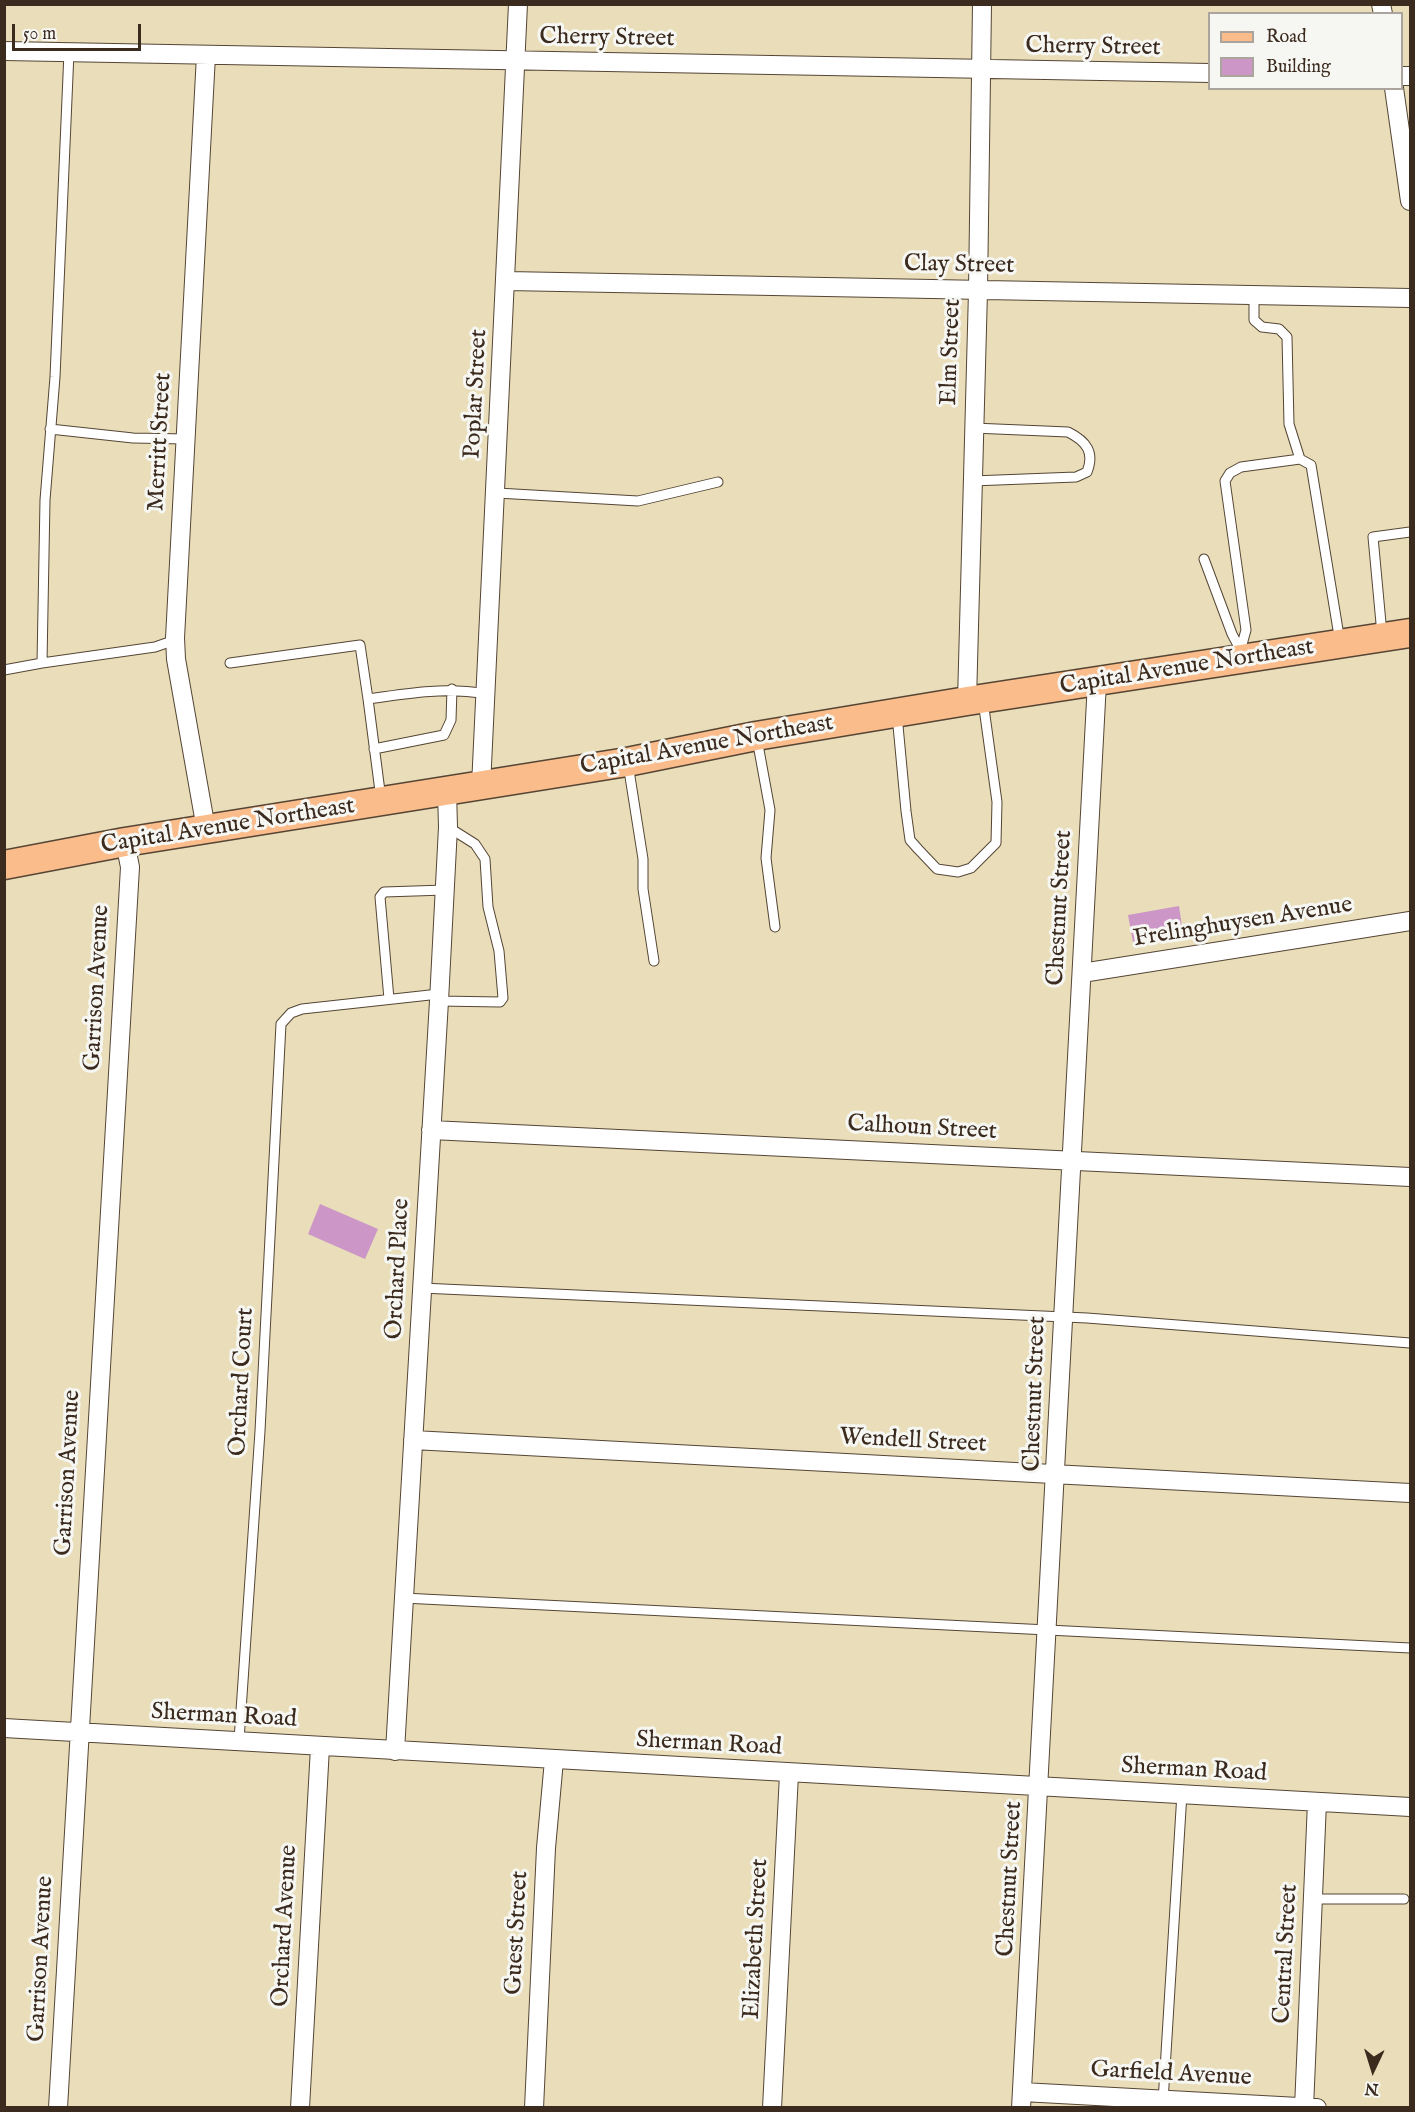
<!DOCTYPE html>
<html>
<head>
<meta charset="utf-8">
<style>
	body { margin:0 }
	#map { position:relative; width:1415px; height:2112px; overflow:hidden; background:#e9deb9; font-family:"IM FELL English",serif }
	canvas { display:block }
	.frame { position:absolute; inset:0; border:6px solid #3b2a1e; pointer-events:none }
	.legend { position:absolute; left:1208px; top:12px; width:195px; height:78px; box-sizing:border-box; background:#f6f6f2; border:2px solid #aba49d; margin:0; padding:8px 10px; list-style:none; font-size:18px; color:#3b2a1e }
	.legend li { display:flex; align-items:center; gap:12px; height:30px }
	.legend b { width:30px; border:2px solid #aba49d }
	.north { position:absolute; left:1343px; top:2040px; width:60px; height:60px; -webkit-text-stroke:4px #f6f6f2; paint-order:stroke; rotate:184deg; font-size:16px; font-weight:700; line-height:24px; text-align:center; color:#3b2a1e }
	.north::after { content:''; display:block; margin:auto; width:21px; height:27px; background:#3b2a1e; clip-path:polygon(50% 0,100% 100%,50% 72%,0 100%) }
	.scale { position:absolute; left:12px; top:24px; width:129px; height:27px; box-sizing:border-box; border:3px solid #3b2a1e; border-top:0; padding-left:8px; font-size:18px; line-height:21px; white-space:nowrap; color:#3b2a1e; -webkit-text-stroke:4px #f6f6f2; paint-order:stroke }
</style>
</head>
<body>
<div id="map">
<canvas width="1415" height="2112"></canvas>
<div class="frame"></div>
<ul class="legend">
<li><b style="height:8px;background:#fabc8b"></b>Road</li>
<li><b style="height:16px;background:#cc96c7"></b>Building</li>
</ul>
<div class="north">N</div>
<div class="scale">50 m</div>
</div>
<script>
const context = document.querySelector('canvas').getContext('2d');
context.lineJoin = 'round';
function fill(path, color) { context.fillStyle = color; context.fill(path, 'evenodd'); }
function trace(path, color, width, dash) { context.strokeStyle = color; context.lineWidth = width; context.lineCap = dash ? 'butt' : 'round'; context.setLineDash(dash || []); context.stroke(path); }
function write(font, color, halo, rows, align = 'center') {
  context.font = font + ' "IM FELL English",serif'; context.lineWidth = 6; context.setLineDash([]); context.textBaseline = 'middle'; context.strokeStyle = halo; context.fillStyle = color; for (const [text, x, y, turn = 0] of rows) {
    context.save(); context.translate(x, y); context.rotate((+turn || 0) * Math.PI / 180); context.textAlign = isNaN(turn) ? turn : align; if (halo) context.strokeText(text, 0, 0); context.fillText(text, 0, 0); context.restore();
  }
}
const building = new Path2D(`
	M1179,906L1183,933L1133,942L1128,915Z
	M320,1204L378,1229L365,1259L308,1234Z`);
const service = new Path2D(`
	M1254,296V320L1262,327L1279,329L1287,337L1289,424L1300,459
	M50,429L133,438L185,439
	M972,481L1076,477L1087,472C1095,452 1086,441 1068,432L973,428
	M497,493L638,501L718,482
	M1204,559L1232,634L1241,651
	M1382,634L1373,537L1410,532
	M1241,648L1246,630L1225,481L1230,473L1241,467L1300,459L1311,465L1340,642
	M42,663L155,647L175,640
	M230,663L360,645L368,699
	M4,670L42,663L45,500L55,377L69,52
	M897,715L906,811L910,840L918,849L937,869L958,872L971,868L996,843L997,802L983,701
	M757,739L770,810L766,858L775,927
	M374,749L444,735L451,720L452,689
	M628,764L643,859V889L654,961
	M381,799L368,699C409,693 444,687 486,694
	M389,999L380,897L384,892L445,890
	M439,1001L500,1002L503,998L499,951L488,907L485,859L475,844L448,827
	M421,1288L1087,1318L1410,1343
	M403,1598L1410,1648
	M239,1740L260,1431L281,1024L291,1013L302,1009L439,994
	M1313,1899H1404
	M1163,2102L1182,1793`);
const minor = new Path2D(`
	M1381,4L1383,14
	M4,51L1210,73
	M206,55L175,638L176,659L206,829
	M1402,76H1410
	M1394,88L1410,201
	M507,281L1410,298
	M967,701L978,291L982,4
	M481,786L518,4
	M1082,973L1410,921
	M431,1130L1410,1177
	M413,1440L1410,1493
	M4,1728L1410,1807
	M395,1751L439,1001L448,827L447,791
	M1022,2092L1317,2108
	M58,2108L130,867L125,842
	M300,2108L320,1747
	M534,2108L546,1848L554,1760
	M772,2108L789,1774
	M1021,2108L1097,682
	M1304,2108L1317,1802`);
const primary = new Path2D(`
	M4,865L125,842L627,762L756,736L967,701L1410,633`);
const streetNames = [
	["Cherry Street",607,39,1],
	["Cherry Street",1093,48,1],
	["Clay Street",959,266,1],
	["Elm Street",952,352,-88],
	["Poplar Street",477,394,-87],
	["Merritt Street",161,442,-87],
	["Capital Avenue Northeast",1187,668,-9],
	["Capital Avenue Northeast",707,746,-10],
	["Capital Avenue Northeast",228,827,-9],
	["Chestnut Street",1061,908,-87],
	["Frelinghuysen Avenue",1243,923,-9],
	["Garrison Avenue",98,988,-87],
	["Calhoun Street",922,1129,3],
	["Orchard Place",399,1269,-87],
	["Orchard Court",243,1382,-87],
	["Chestnut Street",1036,1394,-88],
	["Wendell Street",913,1442,3],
	["Garrison Avenue",69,1473,-87],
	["Sherman Road",224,1717,3],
	["Sherman Road",709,1745,3],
	["Sherman Road",1194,1771,3],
	["Chestnut Street",1011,1879,-87],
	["Orchard Avenue",286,1926,-87],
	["Guest Street",518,1933,-87],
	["Elizabeth Street",757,1939,-87],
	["Central Street",1287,1954,-87],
	["Garrison Avenue",42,1959,-87],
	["Garfield Avenue",1171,2075,3]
];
fill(building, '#cc96c7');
trace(service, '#554535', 11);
trace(minor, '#554535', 20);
trace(primary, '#554535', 31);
trace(service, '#fff', 9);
trace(minor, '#fff', 18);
trace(primary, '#fabc8b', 28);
write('24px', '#3b2a1e', '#f6f6f2', streetNames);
</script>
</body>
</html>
